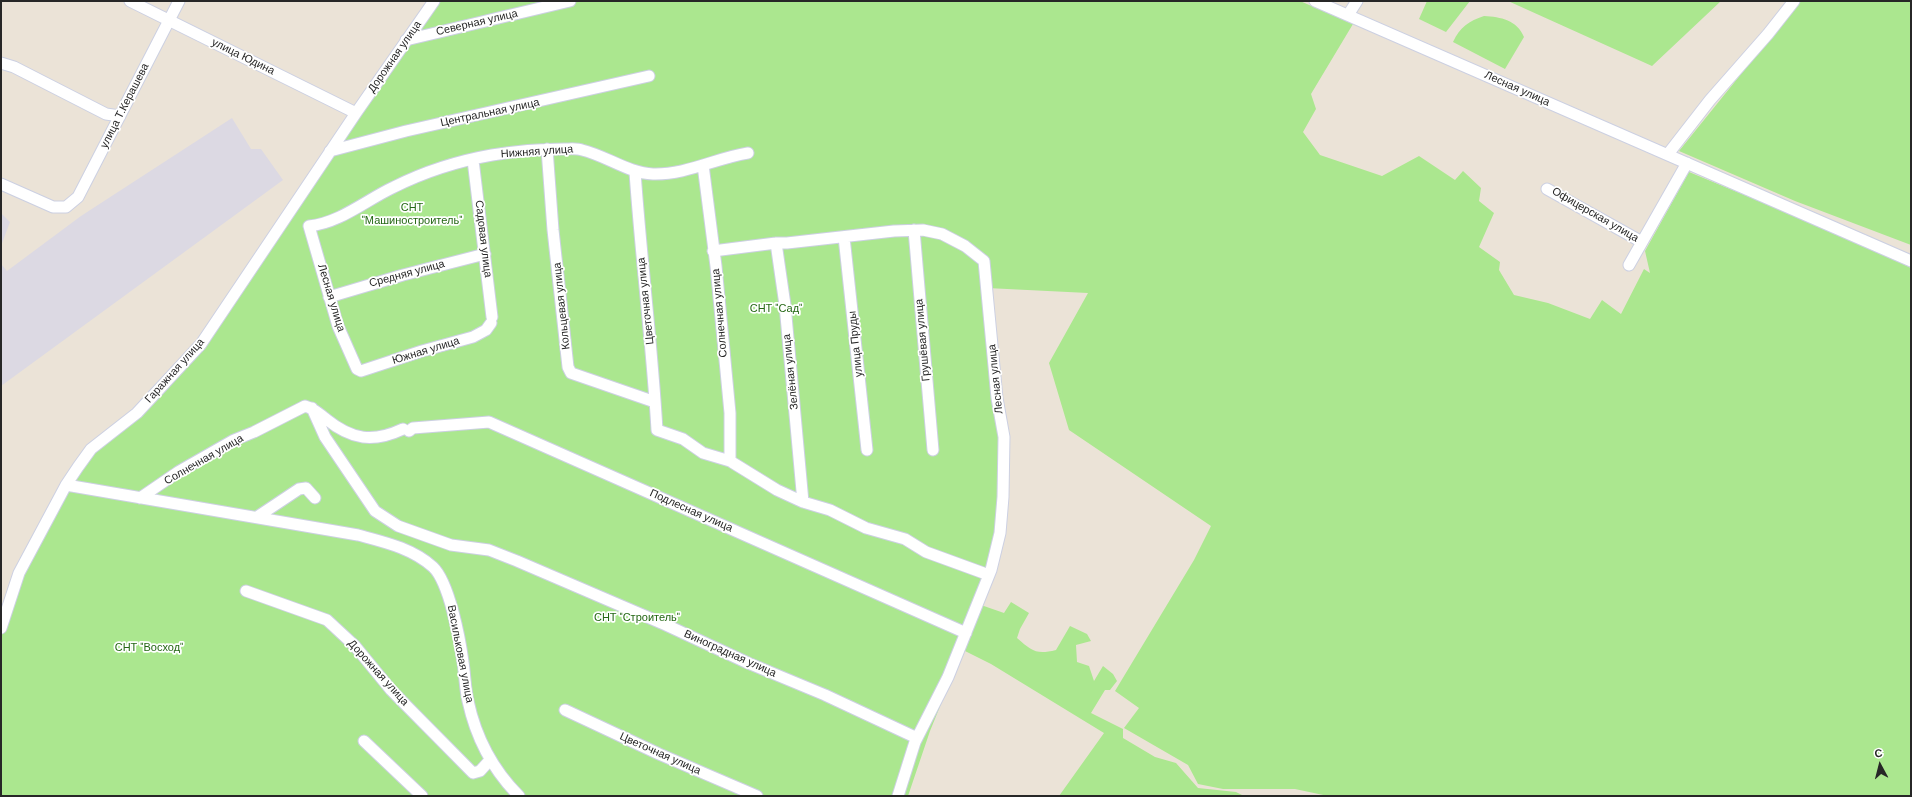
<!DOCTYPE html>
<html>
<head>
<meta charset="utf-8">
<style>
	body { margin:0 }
	#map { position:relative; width:1912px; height:797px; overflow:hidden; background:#ebe3d7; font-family:"DM Sans",sans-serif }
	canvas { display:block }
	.frame { position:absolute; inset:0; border:2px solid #272727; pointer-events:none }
	.north { position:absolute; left:1860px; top:745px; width:40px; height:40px; -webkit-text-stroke:3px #fff; paint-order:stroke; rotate:353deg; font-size:11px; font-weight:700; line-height:16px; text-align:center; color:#272727 }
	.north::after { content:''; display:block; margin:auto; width:14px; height:18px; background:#272727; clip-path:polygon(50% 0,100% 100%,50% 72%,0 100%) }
</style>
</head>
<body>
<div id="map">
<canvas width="1912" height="797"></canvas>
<div class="frame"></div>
<div class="north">С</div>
</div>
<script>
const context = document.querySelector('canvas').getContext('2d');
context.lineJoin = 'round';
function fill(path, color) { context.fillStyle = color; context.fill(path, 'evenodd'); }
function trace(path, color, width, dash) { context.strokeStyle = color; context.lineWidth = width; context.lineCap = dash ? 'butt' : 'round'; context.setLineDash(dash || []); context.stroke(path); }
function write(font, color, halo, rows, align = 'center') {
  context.font = font + ' "DM Sans",sans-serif'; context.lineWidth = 3.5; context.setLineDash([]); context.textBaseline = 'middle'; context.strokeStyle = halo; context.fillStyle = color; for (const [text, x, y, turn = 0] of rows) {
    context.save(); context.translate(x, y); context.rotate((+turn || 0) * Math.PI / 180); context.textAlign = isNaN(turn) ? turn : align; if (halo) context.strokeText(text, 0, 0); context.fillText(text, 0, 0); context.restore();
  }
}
const industrial = new Path2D(`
	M232,118L251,149H261L283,180L1,386V264L7,271L81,216Z
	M1,213L10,222L1,246Z`);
const green = new Path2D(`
	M434,1H1300L1353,24L1311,94L1316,109L1303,132L1320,155L1382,176L1419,156L1455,180L1463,171L1481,188L1479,201L1494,213L1479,247L1500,262L1499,270L1514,295L1548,303L1590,319L1602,300L1621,314L1644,269L1650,273L1645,251L1689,172L1875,249L1911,268V796H1328L1295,789H1223L1198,784L1188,765L1124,728L1139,708L1115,691L1194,560L1211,526L1069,430L1049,363L1088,293L987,288L1004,437L1000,533L898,796H1V628L19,573L78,467L137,413L201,344Z
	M1427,1H1470L1446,32L1419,19Z
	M1508,1H1721L1652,66Z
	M1800,1H1911V245L1795,201L1679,151Z
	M1484,16C1501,17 1517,20 1524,37L1505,69L1453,42C1460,27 1469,21 1484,16Z
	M1011,602L1029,613L1020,629L1017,638C1032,651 1036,655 1056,650L1070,626L1087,634L1091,641L1076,645L1077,662L1089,666L1094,681L1103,666L1113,674L1117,681L1110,690H1105L1091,713L1123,729V738L1155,757L1176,763L1198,788L1236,792L1244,796H1059L1104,733L991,664L963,650L930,731L908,796H900L917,743L981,605L1004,613Z`);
const minor = new Path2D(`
	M130,1L356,113
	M1315,1L1911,261
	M1348,15L1357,1
	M406,40L570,1
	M1,63L14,67L106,114L120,116
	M547,149L553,230L568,367L571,373L655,402
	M330,151L406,131L649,76
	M1668,154L1710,100L1768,34L1794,1
	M473,160L492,317
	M703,165L716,266L730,413V461
	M635,172C641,258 652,344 657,430L683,439L703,453L730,461L777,490L803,502L830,510L866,528L905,539L926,552L989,575
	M1,184L53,207H66L78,197L179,1
	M1547,189L1642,242
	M914,230L933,450
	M844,237L867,450
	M776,243L785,305L803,502
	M713,251L776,243H787L894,231L923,230L942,234L965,246L984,261L997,398L1004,437L1003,497L1000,533L991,570L948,677L915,742L898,796
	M1629,265L1687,163
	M329,297L403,275L485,254
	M491,323L486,330L473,337L422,351L361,371L357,369L338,326L309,226C340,223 366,200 394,187C424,172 458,161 492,155C516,151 540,149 564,149C570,149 577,148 582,150C607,156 628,173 653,174C686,175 716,158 748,153
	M312,408L325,437L375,511L398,526L451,545L489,550L517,561L666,625L748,663L825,695L917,738
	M409,431L413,428L489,422L966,633
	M66,485L358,535C384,542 412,548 433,567C449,582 460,639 463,662C465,675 465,688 468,701C476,738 493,770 519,796
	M140,498L178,472L234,440L254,432L305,406C315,409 318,413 326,419C352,440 373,443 403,429
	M257,517L299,489L306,488L315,498
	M246,591L327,620L355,646L391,690L473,773L480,771L490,760
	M1,628L19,573L66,485L78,467L91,449L137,413L201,344L356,113L434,1
	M565,710L659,754L757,796
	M364,741L422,796`);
const streetNames = [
	["Северная улица",477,23,-13],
	["улица Юдина",243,57,26],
	["Дорожная улица",395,57,-55],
	["Лесная улица",1517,89,24],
	["улица Т.Керашева",125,106,-63],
	["Центральная улица",490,113,-12],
	["Нижняя улица",537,152,-4],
	["Офицерская улица",1595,215,30],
	["Садовая улица",483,239,83],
	["Средняя улица",407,274,-15],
	["Лесная улица",331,298,73],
	["Цветочная улица",646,301,-96],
	["Кольцевая улица",562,306,-96],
	["Солнечная улица",720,313,-95],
	["Грушёвая улица",923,340,-95],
	["улица Пруды",856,344,-96],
	["Южная улица",426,351,-17],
	["Гаражная улица",175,371,-48],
	["Зелёная улица",791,372,-96],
	["Лесная улица",996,379,-96],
	["Солнечная улица",204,460,-30],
	["Подлесная улица",691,511,24],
	["Васильковая улица",460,654,79],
	["Виноградная улица",730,654,24],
	["Дорожная улица",378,673,48],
	["Цветочная улица",660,754,24]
];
const parkNames = [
	["СНТ",412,208],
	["\"Машиностроитель\"",412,221],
	["СНТ \"Сад\"",776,309],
	["СНТ \"Строитель\"",637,618],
	["СНТ \"Восход\"",149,648]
];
fill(industrial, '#dcd9e3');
fill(green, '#abe78f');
trace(minor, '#ccd0e2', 13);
trace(minor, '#fff', 11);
write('11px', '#272727', '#fff', streetNames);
write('11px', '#246714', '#fff', parkNames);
</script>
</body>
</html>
